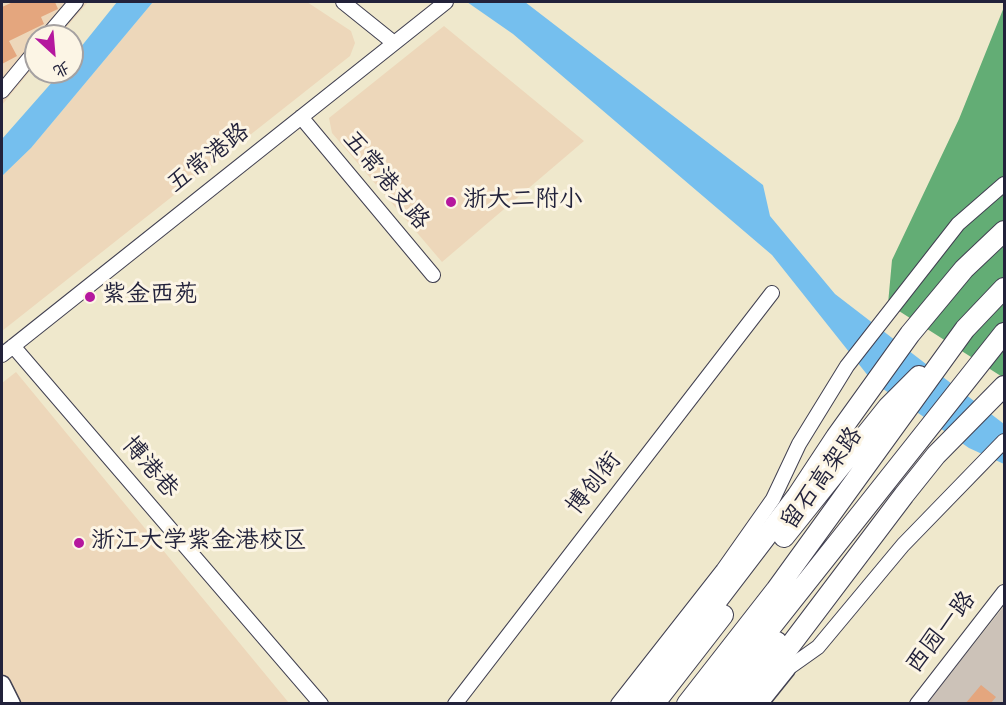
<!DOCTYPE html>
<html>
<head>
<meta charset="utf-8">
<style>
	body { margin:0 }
	#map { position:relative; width:1006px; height:705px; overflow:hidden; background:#efe8cc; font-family:"Indie Flower","LXGW WenKai TC",sans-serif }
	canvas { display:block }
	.frame { position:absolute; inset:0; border:3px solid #22223b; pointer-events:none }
	.north { position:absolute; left:24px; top:24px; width:60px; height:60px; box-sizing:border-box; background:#fcf5e5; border:2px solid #a5a1a1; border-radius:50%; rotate:154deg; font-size:16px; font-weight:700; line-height:24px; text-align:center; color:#22223b }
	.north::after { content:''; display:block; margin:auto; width:21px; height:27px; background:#b5179e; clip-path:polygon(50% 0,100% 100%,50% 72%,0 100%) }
</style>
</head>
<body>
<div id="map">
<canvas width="1006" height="705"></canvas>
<div class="frame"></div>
<div class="north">北</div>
</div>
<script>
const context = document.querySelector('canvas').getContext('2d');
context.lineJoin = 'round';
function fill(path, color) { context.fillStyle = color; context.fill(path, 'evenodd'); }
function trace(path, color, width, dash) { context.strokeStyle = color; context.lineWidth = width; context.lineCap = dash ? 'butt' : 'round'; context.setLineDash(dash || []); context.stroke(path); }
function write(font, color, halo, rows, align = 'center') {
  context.font = font + ' "Indie Flower","LXGW WenKai TC",sans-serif'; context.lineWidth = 6; context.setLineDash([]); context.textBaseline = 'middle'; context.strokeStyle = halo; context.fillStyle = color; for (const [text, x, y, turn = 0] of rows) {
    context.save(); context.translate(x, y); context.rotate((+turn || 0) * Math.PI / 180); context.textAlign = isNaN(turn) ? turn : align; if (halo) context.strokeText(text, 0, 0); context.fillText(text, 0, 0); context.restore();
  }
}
const built = new Path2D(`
	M2,2H88L59,36H36V64L2,105Z
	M153,2H307L351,31L355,43L350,56L2,331V176L31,148Z
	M444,26L584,141L442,262L332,133L329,118Z
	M16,372L289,703L2,704V383Z`);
const industrial = new Path2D(`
	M1004,606V703H927Z`);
const forest = new Path2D(`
	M1004,7V378L888,304L892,260L959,119Z`);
const water = new Path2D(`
	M117,2H153L31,148L2,176V139L61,72H72V58Z
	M467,2H525L763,185L770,216L835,294L1004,424V464L969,448L873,382L772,255L513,34Z`);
const building = new Path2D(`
	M13,2H55L58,9L41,17L44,24L9,41L17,56L2,64V7Z
	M981,685L996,697L990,704H965Z`);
const minor = new Path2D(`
	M343,2L394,43
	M47,36L76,2
	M2,91L36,50
	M301,117L433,275
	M13,346L321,704
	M2,355L446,2
	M787,669L818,647L903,545L1004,441
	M455,704L772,293
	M618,704L723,570L773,499L799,444L847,366L958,224L1004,184
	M917,704L1004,592`);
const major = new Path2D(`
	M2,684L12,704
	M759,704L787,669`);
const highway = new Path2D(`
	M784,537L888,407L919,376
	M638,704L797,496L836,437L910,334L964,269L1004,231
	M654,704L723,615
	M687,704L776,590L965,329L1004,288
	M710,704L1004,333
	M728,704L777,642
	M746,704L904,495L936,455L1004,386`);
const markers = [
	[451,202,6,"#b5179e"],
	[90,297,6,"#b5179e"],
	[79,543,6,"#b5179e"]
];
const streetNames = [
	["五常港路",210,160,-38],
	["五常港支路",384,182,50],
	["博港巷",148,469,49],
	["留石高架路",824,480,-54],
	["博创街",596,485,-52],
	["西园一路",943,634,-52]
];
const poiNames = [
	["浙大二附小",463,202],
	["紫金西苑",102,297],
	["浙江大学紫金港校区",91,543]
];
fill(built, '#edd7ba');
fill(industrial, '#ccc2b8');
fill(forest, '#63ad75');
fill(water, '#75bfee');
fill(building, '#e4a67e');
trace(minor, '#414051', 16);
trace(major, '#414051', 19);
trace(highway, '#414051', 22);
trace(minor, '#fff', 14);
trace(major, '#fff', 16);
trace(highway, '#fff', 20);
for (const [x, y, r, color] of markers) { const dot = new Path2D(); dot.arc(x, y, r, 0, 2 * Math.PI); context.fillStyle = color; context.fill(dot); trace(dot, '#fcf5e5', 2); }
write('24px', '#22223b', '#fcf5e5', streetNames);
write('24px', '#22223b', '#fcf5e5', poiNames, 'left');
</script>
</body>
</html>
